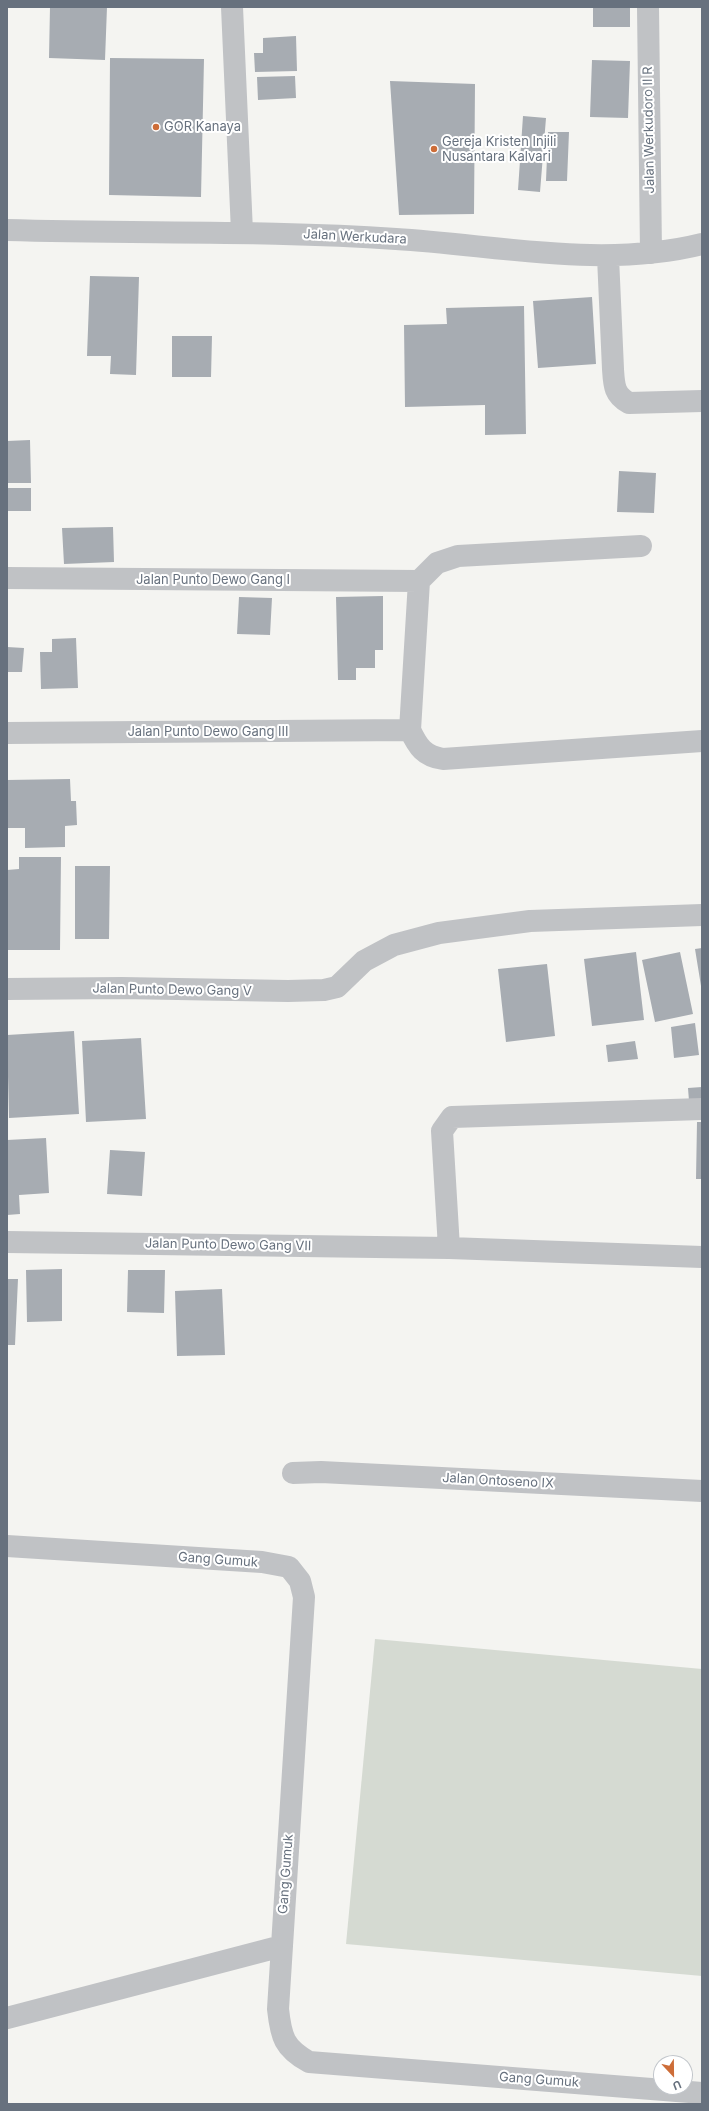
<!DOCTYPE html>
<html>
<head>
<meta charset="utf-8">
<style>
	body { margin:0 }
	#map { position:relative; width:709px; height:2111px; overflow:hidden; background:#f4f4f1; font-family:Inter,sans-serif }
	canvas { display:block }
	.frame { position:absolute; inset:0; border:8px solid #67717e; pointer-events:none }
	.north { position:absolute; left:653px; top:2055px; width:40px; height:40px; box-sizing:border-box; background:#fff; border:1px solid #c2c6cb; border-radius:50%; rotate:158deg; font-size:11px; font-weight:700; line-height:16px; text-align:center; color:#67717e }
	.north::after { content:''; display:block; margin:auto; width:14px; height:18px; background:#cd6d38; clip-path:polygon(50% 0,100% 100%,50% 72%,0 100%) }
</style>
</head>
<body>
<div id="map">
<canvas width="709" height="2111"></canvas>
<div class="frame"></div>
<div class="north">U</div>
</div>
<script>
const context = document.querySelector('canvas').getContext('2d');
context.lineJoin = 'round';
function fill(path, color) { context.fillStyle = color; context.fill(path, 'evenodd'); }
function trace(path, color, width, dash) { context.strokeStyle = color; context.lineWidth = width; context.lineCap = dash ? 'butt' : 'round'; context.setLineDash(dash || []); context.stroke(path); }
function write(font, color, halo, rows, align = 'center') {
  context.font = font + ' Inter,sans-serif'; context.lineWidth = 4; context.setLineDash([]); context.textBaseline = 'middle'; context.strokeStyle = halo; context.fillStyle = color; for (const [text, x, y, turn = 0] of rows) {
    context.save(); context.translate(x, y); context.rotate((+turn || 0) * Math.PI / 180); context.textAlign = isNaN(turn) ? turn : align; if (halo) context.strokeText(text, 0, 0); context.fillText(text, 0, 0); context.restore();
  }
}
const green = new Path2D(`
	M375,1639L702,1669V1976L346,1944Z`);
const building = new Path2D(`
	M50,7H107L105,60L49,58Z
	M593,7H630V27H593Z
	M296,36L297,71L255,72L254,53H263V38Z
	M110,58L204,59L201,197L109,195Z
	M592,60L630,61L628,118L590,117Z
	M295,76L296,98L258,100L257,77Z
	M390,81L475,84L474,214L399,215Z
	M523,116L546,118L540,192L518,190Z
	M548,132H569L567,181H546Z
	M90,276L139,277L136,375L110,374L111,356H87Z
	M592,297L596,364L538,368L533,301Z
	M524,306L526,434L485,435V405L405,407L404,325L447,324L446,308Z
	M172,336H212L211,377H172Z
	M30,440L31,483H8L7,441Z
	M619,471L656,473L654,513L617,512Z
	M7,488H31V511H7Z
	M113,527L114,562L64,564L62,528Z
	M383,596V650H375V668H356V680H338L336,597Z
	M239,597L272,598L270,635L237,634Z
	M76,638L78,688L41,689L40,652H52V639Z
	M7,647L24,648L22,672H7Z
	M70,779L71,801H76L77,825L65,826V847L25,848V828H7V780Z
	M19,857H61L60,950H7V870L19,869Z
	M75,866H110L109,939H75Z
	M702,948V986H701L695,949Z
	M636,952L644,1020L592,1026L584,959Z
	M680,952L693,1014L655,1022L642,960Z
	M547,964L555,1036L506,1042L498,969Z
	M695,1023L699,1055L674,1058L671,1027Z
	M74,1031L79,1114L9,1118L7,1035Z
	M141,1038L146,1119L86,1122L82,1041Z
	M635,1041L638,1059L608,1062L606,1045Z
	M702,1087V1101H689L688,1088Z
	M697,1122H702V1179H696Z
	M46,1138L49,1193L19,1195L20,1214L7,1215V1140Z
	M110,1150L145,1152L142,1196L107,1194Z
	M62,1269V1321L27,1322L26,1270Z
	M128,1270H165L164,1313L127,1312Z
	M7,1279H18L15,1345H7Z
	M222,1289L225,1355L177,1356L175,1291Z`);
const minor = new Path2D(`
	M232,7L242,232
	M648,7L651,253
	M7,230C137,234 266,230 396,239C497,245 602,269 702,244
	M608,257L613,369C614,385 614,395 629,403L702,401
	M641,546L458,556L437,563L419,581L410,730C418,747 424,756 443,759L702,741
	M7,578L419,581
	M7,733L410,730
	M7,989L122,988L288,991L324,990L337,987L364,961L394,945L439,933L530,921L702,915
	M7,1242L449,1248L702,1257
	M449,1248L442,1131L452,1117L702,1109
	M293,1473L321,1472L702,1491
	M7,1546L262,1562L289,1567L300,1581L304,1597L278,2009C281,2037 284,2048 309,2062L702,2093
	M7,2018L282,1946`);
const markers = [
	[156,127,4,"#cd6d38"],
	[434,149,4,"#cd6d38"]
];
const poiNames = [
	["GOR Kanaya",164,127],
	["Gereja Kristen Injili",442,142],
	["Nusantara Kalvari",442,157]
];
const streetNames = [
	["Jalan Werkudoro II R",649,130,-91],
	["Jalan Werkudara",355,237,3],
	["Jalan Punto Dewo Gang I",213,580],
	["Jalan Punto Dewo Gang III",208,732],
	["Jalan Punto Dewo Gang V",172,990,1],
	["Jalan Punto Dewo Gang VII",228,1245,1],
	["Jalan Ontoseno IX",498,1481,3],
	["Gang Gumuk",218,1560,4],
	["Gang Gumuk",286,1874,-86],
	["Gang Gumuk",539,2080,4]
];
fill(green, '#d5dad2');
fill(building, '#a7acb2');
trace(minor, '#c0c2c5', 22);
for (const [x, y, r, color] of markers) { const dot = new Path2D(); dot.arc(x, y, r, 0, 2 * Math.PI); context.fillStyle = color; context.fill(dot); trace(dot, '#fff', 1.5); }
write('13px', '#67717e', '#fff', poiNames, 'left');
write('13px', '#67717e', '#fff', streetNames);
</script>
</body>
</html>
